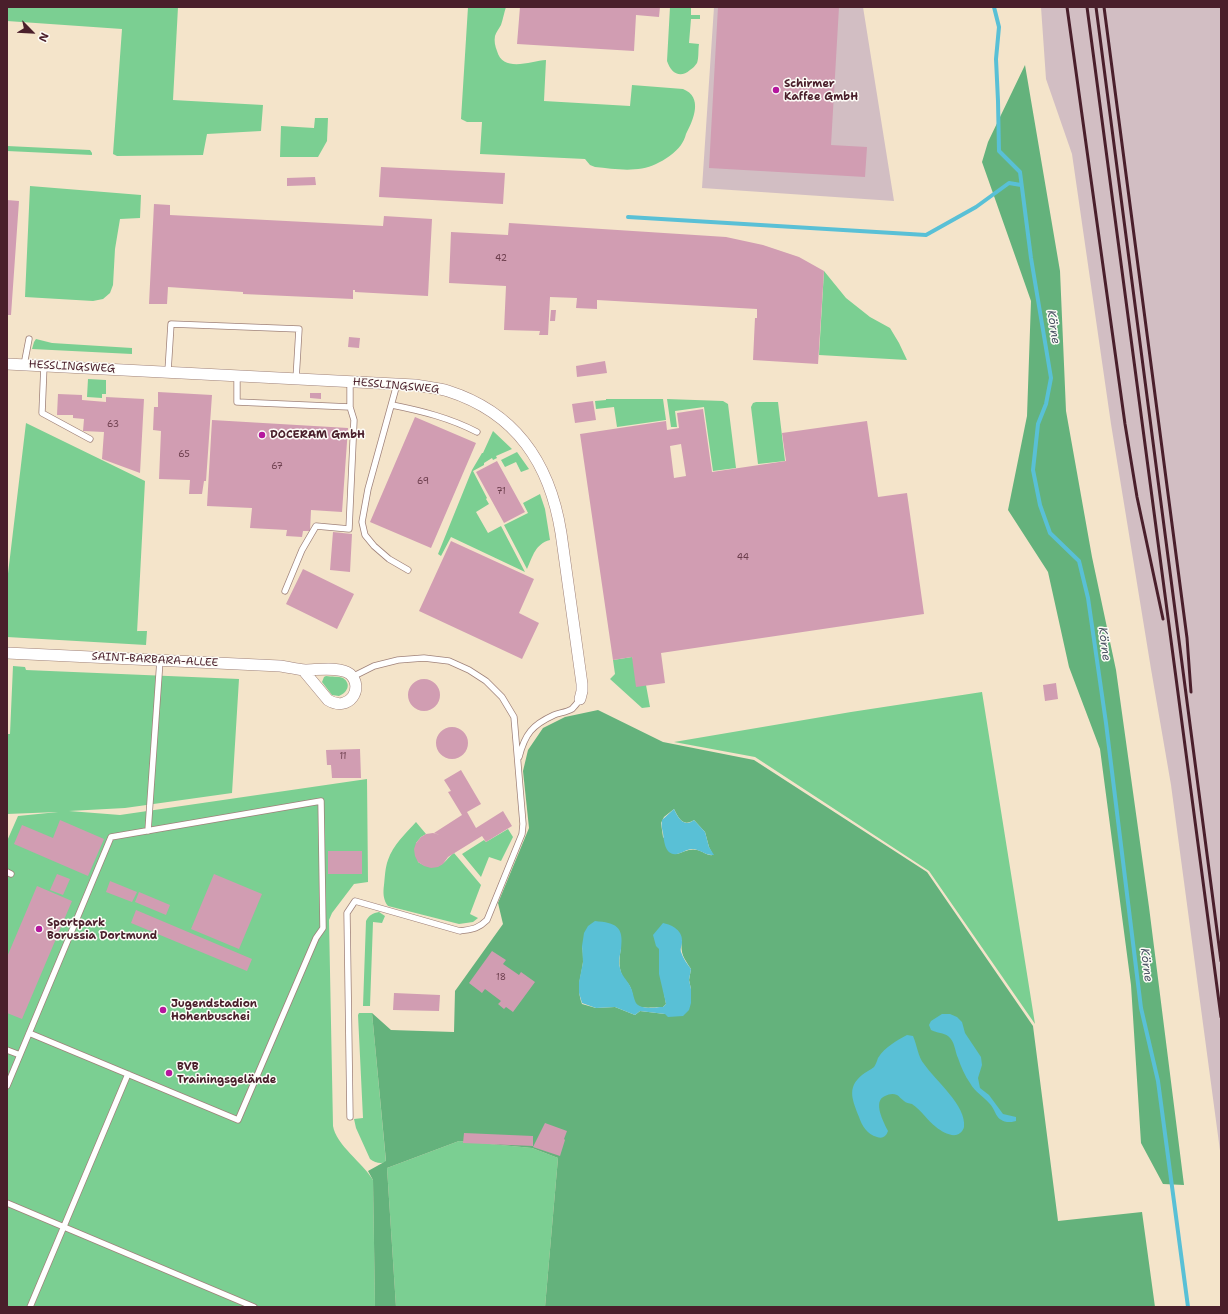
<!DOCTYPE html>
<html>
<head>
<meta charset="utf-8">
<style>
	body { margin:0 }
	#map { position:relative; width:1228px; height:1314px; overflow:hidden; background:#f4e4ca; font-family:"Shantell Sans",sans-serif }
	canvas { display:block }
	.frame { position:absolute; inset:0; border:8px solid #4a1f2b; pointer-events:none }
	.north { position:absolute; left:12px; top:12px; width:40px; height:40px; -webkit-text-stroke:3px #fdfcf7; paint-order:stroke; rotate:114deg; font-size:11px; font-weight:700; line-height:16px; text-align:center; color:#4a1f2b }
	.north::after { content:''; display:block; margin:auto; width:14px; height:18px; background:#4a1f2b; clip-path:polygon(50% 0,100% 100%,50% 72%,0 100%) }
</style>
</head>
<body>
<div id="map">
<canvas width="1228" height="1314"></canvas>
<div class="frame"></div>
<div class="north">N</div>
</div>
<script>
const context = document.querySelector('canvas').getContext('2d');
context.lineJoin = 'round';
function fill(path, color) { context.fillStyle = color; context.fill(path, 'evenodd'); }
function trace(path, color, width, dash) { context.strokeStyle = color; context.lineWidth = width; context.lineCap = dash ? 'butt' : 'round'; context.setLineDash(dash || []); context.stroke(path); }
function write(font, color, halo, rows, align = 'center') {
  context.font = font + ' "Shantell Sans",sans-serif'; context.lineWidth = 3; context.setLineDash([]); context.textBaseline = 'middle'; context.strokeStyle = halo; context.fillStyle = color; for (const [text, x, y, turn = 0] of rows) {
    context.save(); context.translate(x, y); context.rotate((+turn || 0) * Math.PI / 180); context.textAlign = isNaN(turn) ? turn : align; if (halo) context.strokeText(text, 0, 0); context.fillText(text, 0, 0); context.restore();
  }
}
const industrial = new Path2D(`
	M714,7H863L894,201L702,188Z
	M1041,7H1221V1158L1171,785L1151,669L1111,424L1072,154L1046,79Z`);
const green = new Path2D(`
	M7,7H178L173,100L263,105L261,131L207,134L203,155L117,156L113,154L122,29L7,21Z
	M468,7H506C504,13 503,19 501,25C499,29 496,32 495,36C494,41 495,46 497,51C503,73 531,61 546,60L544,101L630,106L632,85L683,89C703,97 694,119 686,134C685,138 683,142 681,145C675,153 665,160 656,164C637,173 615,169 595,167L590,165L585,159L480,154L482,122H467L461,119Z
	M670,7H691V15H700V19H691L689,43L699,44C698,50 699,58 697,63C695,66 693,68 690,70C680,79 671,73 667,61Z
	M315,118H328L327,141L318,157H280L281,126L314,128Z
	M7,146L90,150L92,153V155L7,151Z
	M30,186L141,195L140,218L120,219L115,249L113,285L110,293L103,299L93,301L25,297Z
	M824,271L846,298L870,317L890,328L899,343L907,360L819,355Z
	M36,339L52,343L132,348V354L32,349L34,342Z
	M88,379L106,380V394H102V398L87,397Z
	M606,399H663L666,420L617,427L614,407L596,409L595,401L606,400Z
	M667,399L723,401L728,404L736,468L713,471L704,407L675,411L677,427H671Z
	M756,402H778L785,461L758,464L751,407L753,403Z
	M26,423L145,481L137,633V631H147L146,645L7,637V582Z
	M493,431L512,449L496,456L497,458L493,460L492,458L484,463V465L473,471L487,498L486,499L489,504L476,512L488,533L501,526L525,572L451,537L441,556L438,554L472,470L482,453H483Z
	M517,452L529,469L521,472L516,462L505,467L501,460Z
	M540,494L545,509L550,540C535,544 533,556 527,569L504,525L528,513L523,503Z
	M632,657L646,685L650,707L642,708L610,679L615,674L613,660Z
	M13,666L25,667L26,670L239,679L232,793L125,808L69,811L120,815L367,779L368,882L354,884L332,913L329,920L333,1126C336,1145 363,1163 373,1180L375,1307H7V841L18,816L58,812L7,814V734H10Z
	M326,676C331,677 339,676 343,678C352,684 347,693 339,696L332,695L322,682L324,677Z
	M982,692L1035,1024L929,871L755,757L674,742L851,712Z
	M416,822L426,834L421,837L416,843L418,862C426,867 433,869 442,864C446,862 448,857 454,853L481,885L470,914L478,918L473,922L459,924L388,906C383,900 383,892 384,885C385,877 385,868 388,860C393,845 406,833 416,822Z
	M508,829L513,837L501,861L489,857L481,877L462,854L484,840L486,842Z
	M379,912L385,916L382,923L373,922L370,1006H363L366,921C369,915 373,913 379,912Z
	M359,1013H372L386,1162C381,1164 375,1163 370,1159L356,1128L354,1119L363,1118L358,1015Z
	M459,1141L532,1148L558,1158L545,1307H396L387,1168Z`);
const forest = new Path2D(`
	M1025,65L1060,271L1066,411L1092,557L1116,670L1149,907L1184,1185L1163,1184L1141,1143L1131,985L1100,749L1069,667L1048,572L1008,510L1027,416L1031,301L982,162L988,142Z
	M598,710L663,742L754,760L927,872L1033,1026L1058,1221L1142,1212L1155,1307H545L558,1158L532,1148L459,1141L387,1168L396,1307H375L373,1180L368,1171L386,1161L372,1013L391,1030L454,1032L455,991L503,924L498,903L529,828L523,771L528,750L543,728L565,717ZM674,809C679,819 683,827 694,820L705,832L709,847L713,855C707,856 703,851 697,850C690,848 683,852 677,854L663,837L661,823L664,817ZM682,940C680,954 684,958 691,969L689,980L691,989L665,1014L640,1011L635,1015L615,1007L596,1008L582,1004C576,986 581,979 583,962C583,957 583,951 582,946L621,948C619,959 618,969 624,979C627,982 630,985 631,989C633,994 633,1003 638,1006C643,1009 658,1007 663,1007L666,1004L659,963V949Z`);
const water = new Path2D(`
	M674,809C678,818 684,828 694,820L705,832L709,847L714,855C706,856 700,849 692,849C687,849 682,853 677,854C665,856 664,841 663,833C662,829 661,825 662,820Z
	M595,921C616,923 624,926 621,949C620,956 618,961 620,968C621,975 627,980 630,986C633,991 633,996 635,1001C639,1011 655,1007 663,1007L666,1004L659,974V949L656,946L653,935L663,923C673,925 683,931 682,942C682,946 680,948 681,952C683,958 687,964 691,969L689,980L691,989V1003L689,1010L683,1016L668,1017L665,1014L640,1011L635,1015L615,1007L596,1008L582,1003L579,993V982L583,962L582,946L584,933L588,926Z
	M942,1014H950L957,1017L962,1022L965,1033L981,1057L982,1065L978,1078L980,1088L989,1095L1003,1114L1016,1117V1121C1013,1122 1011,1122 1007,1122C994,1119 997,1111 989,1103C983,1096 975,1092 970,1083C965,1076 961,1067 958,1058C955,1052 955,1041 948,1036C944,1033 937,1033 931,1030L929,1025L931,1021Z
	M907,1035L913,1036C917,1045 918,1057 924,1064C935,1080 967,1106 964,1127C963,1131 960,1134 956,1135C949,1136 941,1131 936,1127C928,1121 921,1110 912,1104C909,1103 906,1103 904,1101C901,1099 899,1096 897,1095C893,1093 889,1094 885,1096C872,1101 884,1123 888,1131C886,1137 882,1139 877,1137C867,1134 862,1126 859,1117C853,1101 846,1088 862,1075C865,1072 871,1070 874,1067C876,1064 877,1061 878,1058C885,1047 896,1041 907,1035Z`);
const stream = new Path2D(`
	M994,7L999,27L996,59L998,101L999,151L1020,172L1031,258L1051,378L1046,404L1038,424L1033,470L1040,505L1050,533L1079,561L1088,598L1106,723L1141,1008L1158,1081L1188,1307
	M628,217L926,235L976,207L1009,183L1021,185`);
const building = new Path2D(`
	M520,7H660L659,17L636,15L634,51L517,44Z
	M718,7H839L831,145L867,147L865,177L709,168Z
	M381,167L505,173L503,204L379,197Z
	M315,177L316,185L287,186V178Z
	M7,200L19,201L11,315H7Z
	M154,204L170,205V215L383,226L384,216L432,219L428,296L355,292V290H353V299L243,294V292L168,287L167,304H149Z
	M509,223L726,237L763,245L799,257L824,271L818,364L753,360L755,318H757V309L597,300V309L576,308L577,298L550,297L548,335H539L540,331L504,330L506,286L449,283L451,232L508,235Z
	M551,310H556L555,321H550Z
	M349,337L360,338L359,348L348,347Z
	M605,361L607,373L577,377L576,366Z
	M158,392L212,395L206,481H204L202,494H189L190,480L159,479L161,431L153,430L154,407H158Z
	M310,393H321V399L310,398Z
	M58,394L82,395V400L106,402V397L144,399L140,473L102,459L104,432L83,431L84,419L73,418V415H57Z
	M593,401L596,420L575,423L572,404Z
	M703,409L712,472L786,461L782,433L867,421L878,497L907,493L924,614L661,653L665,683L636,687L632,657L613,660L580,434L666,421L667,430L679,428L677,413ZM681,444L686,476L674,478L670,446Z
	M415,417L476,443L431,548L370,522Z
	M212,420L348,428L342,512L311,510L310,531H303L302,537L286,536L287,530L250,528L252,508L207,506Z
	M497,461L525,512L504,523L476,472Z
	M333,532L352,534L350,572L330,570Z
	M451,541L534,579L519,613L539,623L522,659L419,611Z
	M303,569L354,594L337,629L286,604Z
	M408 695a16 16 0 1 1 32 0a16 16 0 1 1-32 0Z
	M1056,683L1058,699L1045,701L1043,685Z
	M436 743a16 16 0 1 1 32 0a16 16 0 1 1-32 0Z
	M360,749L361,778H332L331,765H327L326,750Z
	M461,770L481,804L467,812L476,828L503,811L512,826L486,842L482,836L448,857L443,864L438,867L431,868L424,866L418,862L415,856L414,849L416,843L421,837L426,834L433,833L440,835L434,833L462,815L448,792L451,791L444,780Z
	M60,820L104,839L88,876L14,844L22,825L53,838Z
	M328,851H362V874H328Z
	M57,874L70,879L63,895L50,890Z
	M214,874L262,894L239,949L191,929Z
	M110,881L137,892L132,902L106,892Z
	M37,886L72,901L22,1019L7,1013V957Z
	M139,892L170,905L166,915L135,902Z
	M136,910L252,959L247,971L131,923Z
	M492,951L506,960L503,964L519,975L521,972L535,982L513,1012L506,1007L504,1009L498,1004L501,1001L485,989L482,993L469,983Z
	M394,993L440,995L439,1011L393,1010Z
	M545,1123L567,1131L564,1139L565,1140L560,1156L533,1147Z
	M464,1133L533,1136V1146L463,1143Z`);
const service = new Path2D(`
	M24,365L29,339
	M44,365L42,413L90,439
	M168,371L171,324L299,329L296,379
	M237,376V402L350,407
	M397,384L368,489L362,522L365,535L374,546L389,559L408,570
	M392,405C422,411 450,418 477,432
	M285,591L302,550L316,526L349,529L354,420L350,407V382
	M519,757C525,734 532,725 554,715C559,713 567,712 572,709C575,706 578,702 580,699
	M148,831L160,660
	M7,872L11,874
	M7,1050L20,1055
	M7,1086L111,837L321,801L323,928L316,938L238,1120L29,1033
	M350,1117L347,913L355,901L460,931C472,929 478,929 487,920L522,834L523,824L514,717L502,697L486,681L469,670L449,661L424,658L398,660L374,666L352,677
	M7,1203L254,1307
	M30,1307L128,1074`);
const minor = new Path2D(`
	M7,364L415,385C426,387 438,388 448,391C517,413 550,464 561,533L582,684V691L580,699
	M7,653L280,666C288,667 296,669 305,670C317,670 340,666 350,674C365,688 349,713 328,700L303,670`);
const rail = new Path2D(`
	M1067,7L1125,424L1137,497L1163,619
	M1087,7L1221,1017
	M1096,7L1221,961
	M1104,7L1187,638L1191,692`);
const markers = [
	[776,90,4,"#b5179e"],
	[262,435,4,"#b5179e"],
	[39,929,4,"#b5179e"],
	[163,1010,4,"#b5179e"],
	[169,1073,4,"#b5179e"]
];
const numberNames = [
	["42",501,259],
	["63",113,425],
	["65",184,455],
	["67",277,467],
	["69",423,482],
	["71",501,492],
	["44",743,558],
	["11",343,757],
	["18",501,978]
];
const poiNames = [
	["Schirmer",784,84],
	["Kaffee GmbH",784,97],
	["DOCERAM GmbH",270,435],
	["Sportpark",47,923],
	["Borussia Dortmund",47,936],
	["Jugendstadion",171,1004],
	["Hohenbuschei",171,1017],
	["BVB",177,1067],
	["Trainingsgelände",177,1080]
];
const streetNames = [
	["HESSLINGSWEG",72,367,3],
	["HESSLINGSWEG",396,386,5],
	["SAINT-BARBARA-ALLEE",155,660,3]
];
const waterNames = [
	["Körne",1053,327,81],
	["Körne",1104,644,83],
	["Körne",1146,965,83]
];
fill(industrial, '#d2bec3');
fill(green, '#7bcf92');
fill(forest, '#64b27c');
fill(water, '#59c0d6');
trace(stream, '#59c0d6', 4);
fill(building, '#d19db2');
trace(service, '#9f827a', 7);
trace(minor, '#9f827a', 12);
trace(service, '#fff', 5.5);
trace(minor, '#fff', 11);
trace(rail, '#4a1f2b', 3);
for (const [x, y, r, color] of markers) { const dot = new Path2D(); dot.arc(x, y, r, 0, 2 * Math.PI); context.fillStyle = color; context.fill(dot); trace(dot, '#fdfcf7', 1.5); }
write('9px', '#6c3e4d', null, numberNames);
write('bold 11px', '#4a1f2b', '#fdfcf7', poiNames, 'left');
write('11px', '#4a1f2b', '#fdfcf7', streetNames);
write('italic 12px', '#4f5767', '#fdfcf7', waterNames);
</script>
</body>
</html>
